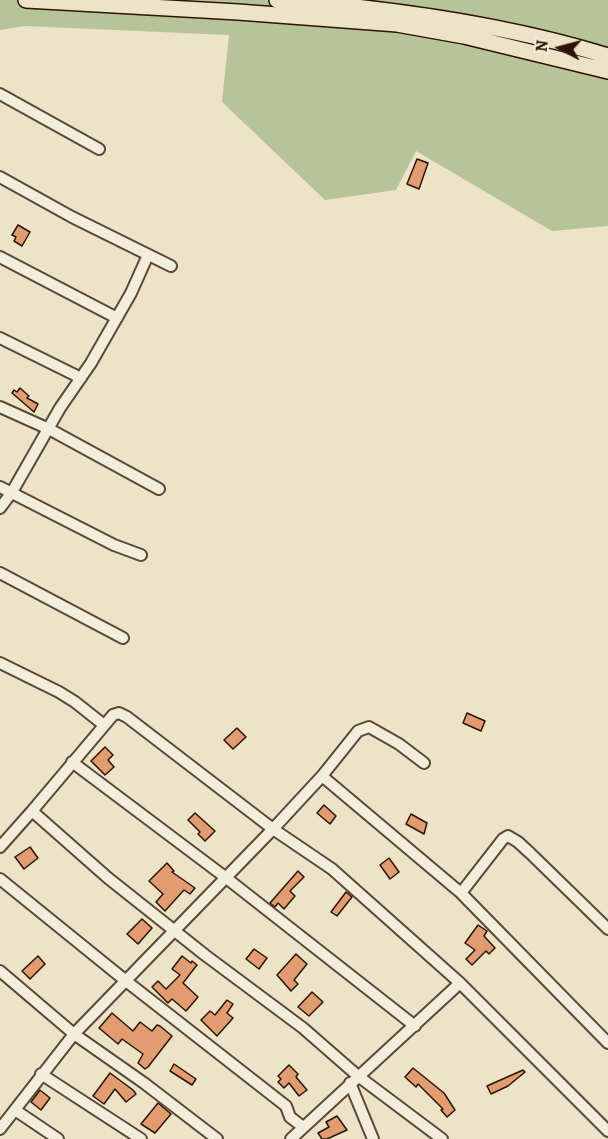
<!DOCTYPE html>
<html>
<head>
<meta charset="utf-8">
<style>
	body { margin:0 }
	#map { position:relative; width:608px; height:1139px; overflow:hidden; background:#ece3c8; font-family:Alegreya,serif }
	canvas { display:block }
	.north { position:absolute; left:530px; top:18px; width:60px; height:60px; -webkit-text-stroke:4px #f3eddb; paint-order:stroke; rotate:276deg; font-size:16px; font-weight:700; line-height:24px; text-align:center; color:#2d1405 }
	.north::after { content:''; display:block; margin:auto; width:21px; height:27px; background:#2d1405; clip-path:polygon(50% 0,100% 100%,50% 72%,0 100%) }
</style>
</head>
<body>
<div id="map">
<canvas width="608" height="1139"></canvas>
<div class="north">N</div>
</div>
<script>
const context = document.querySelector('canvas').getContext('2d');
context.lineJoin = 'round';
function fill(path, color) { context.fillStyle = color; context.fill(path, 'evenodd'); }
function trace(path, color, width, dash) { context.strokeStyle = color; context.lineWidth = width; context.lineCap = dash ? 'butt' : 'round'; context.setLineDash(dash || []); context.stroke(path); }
const green = new Path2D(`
	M0,0H608V226L552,231L416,151L396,190L325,200L222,102L229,35L25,26L0,30Z`);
const building = new Path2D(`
	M417,159L428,163L419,189L407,184Z
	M18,225L30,232L22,246L14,241L16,237L12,235Z
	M20,388L29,396L27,398L38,404L34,412L12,393L14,390L17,392Z
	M467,713L485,721L481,731L463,723Z
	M237,728L246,737L233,749L224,740Z
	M105,747L113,755L108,760L114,767L105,775L91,761Z
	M324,805L336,816L330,824L317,813Z
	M195,813L215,831L205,841L198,834L200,832L188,820Z
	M411,814L427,823L424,834L406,824Z
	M30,847L38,858L24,869L15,857Z
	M389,858L399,872L390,879L380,865Z
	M167,863L174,871L172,872L195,888L190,894L184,890L165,911L156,902L163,894L149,881Z
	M298,871L304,877L290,891L295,896L284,909L278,903L275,907L270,903Z
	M346,892L352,897L337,916L331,912Z
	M142,919L152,928L138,944L127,934Z
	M478,925L487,931L484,936L495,948L489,954L486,951L472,965L466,959L475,950L465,943Z
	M254,949L267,958L259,969L246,959Z
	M296,954L307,964L294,980L298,984L291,991L277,975Z
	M38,956L45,964L30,979L22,971Z
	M182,956L191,963L192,961L197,965L183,983L198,997L186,1011L172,999L168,1003L152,987L158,981L166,989L180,975L172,969Z
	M312,992L323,1002L309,1016L298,1007Z
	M227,1000L233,1004L227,1013L233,1018L217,1036L201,1020L210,1011L215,1015Z
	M112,1013L133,1031L140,1022L152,1031L157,1025L160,1026L172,1036L148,1067L145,1069L138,1063L143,1054L122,1039L118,1044L99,1028Z
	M174,1064L196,1079L192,1085L170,1071Z
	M289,1065L298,1074L296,1077L307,1090L299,1096L289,1083L284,1088L278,1082L281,1079L278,1076Z
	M413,1068L444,1093L455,1110L447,1117L441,1110L443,1109L418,1084L416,1087L405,1077Z
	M523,1070L525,1072L508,1086L491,1094L487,1086Z
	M110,1073L133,1090L136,1094L126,1102L115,1089L104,1104L93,1096Z
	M40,1090L50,1098L41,1110L31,1102Z
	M158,1103L171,1114L155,1133L141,1124Z
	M337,1116L347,1130L327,1139H322L318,1133L329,1127L326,1122Z`);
const minor = new Path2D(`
	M0,94L99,149
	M0,177L72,217L171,266
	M0,257L117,318
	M0,338L81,378
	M0,407L49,429L159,489
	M0,487L114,545L141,555
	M0,508L12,492L60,408L91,363L131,293L148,255
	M0,573L123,638
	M0,663L59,692L75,702L104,725
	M72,762L225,877L415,1026
	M322,776L461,893L608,1043
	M0,847L32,811
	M0,879L126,981L286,1106L290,1117L303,1127
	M461,893L503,839L508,836L518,842L530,853L608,929
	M0,971L74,1034L144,1083L217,1139
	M41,1074L141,1139
	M350,1083L373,1139
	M15,1110L58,1139
	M0,1129L74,1034L273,829L322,776L358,731L369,727L399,744L424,763
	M291,1139L460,983
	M442,1139L358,1076L303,1028L205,955L108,878L32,811L113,715L119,713L127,717L273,829L332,869L460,983L608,1131`);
const highway = new Path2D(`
	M26,0L238,12L397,24L464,36L608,71
	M277,0C388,8 501,23 608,56`);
fill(green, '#b6c498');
fill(building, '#e19c72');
trace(building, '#2d1405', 1.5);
trace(minor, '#5d4836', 14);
trace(highway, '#2d1405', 18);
trace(minor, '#f3eddb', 10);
trace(highway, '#ece3c8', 15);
</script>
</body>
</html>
